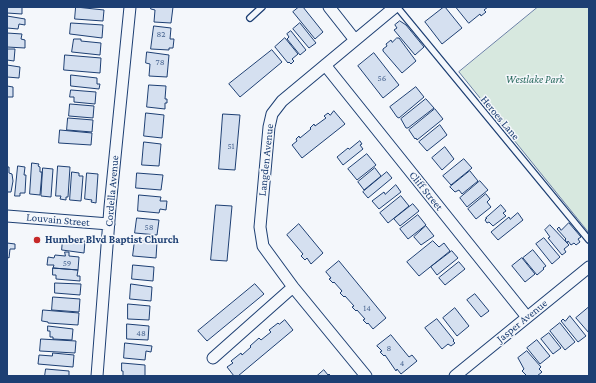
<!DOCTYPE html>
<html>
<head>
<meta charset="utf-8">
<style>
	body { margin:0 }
	#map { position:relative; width:596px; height:383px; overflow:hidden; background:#f4f7fb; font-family:"Crimson Pro",serif }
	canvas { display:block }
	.frame { position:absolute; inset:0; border:8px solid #1d3f73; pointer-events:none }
</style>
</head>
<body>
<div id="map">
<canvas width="596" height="383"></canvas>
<div class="frame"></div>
</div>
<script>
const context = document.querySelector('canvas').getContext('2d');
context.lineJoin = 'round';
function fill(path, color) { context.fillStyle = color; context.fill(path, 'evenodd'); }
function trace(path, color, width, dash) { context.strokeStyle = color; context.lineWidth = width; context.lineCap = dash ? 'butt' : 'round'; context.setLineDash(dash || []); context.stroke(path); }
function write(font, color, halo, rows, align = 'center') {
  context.font = font + ' "Crimson Pro",serif'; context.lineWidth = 3; context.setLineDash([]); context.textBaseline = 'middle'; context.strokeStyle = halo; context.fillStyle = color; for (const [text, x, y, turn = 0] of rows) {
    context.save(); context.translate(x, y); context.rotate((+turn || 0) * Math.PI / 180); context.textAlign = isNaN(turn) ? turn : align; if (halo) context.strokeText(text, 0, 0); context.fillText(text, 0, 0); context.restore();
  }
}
const green = new Path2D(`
	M538,7H589V233L459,72Z`);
const building = new Path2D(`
	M7,7H22V14L7,13Z
	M76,7L104,10L103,21L75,19Z
	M151,7H173L171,23L154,22L155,10L151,9Z
	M299,7H303L323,32L315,39L293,12Z
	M444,7H445L462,28L442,44L425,22Z
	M456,7H488L484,10L486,12L481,16L480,14L469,23Z
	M7,16L25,19V25L19,24L18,29L7,28Z
	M400,21L406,25L424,47L415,55L394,30L397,28L395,25Z
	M71,23L103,25L102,38L70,34Z
	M300,23L316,43L309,48L293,29Z
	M154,26L171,28L170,39H174L173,48H169V50L151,49Z
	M291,31L306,50L300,55L287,39L289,37L287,34Z
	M7,33L22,34L21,39L25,40V48L7,47Z
	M285,38L298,54L292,59L294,61L291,64L289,62L288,63L275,47Z
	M397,38H399L416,61L402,73L383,51V49L387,46L386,44L391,40L392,42Z
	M74,39H81V41L101,43L100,55L72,52Z
	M7,49H15L14,61L7,60Z
	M272,50L282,62L240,97L229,84Z
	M147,52L169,55L167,77L149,76L150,64L146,63Z
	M374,53L399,85L383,98L358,66Z
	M65,55L101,58L100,73L64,70Z
	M7,65L20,67L19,78L7,77Z
	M71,75L97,78V84H100L99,89L71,86Z
	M149,85L166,86L165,99H167V103H165V109L147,107Z
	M7,86L13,87V97H7Z
	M416,87L424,97L399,118L397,117L390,107Z
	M71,90L96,92L95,104L74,102V97H70Z
	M426,99L434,108L408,128H406L401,119Z
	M70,104L94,106L93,118L69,116Z
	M435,109L443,119L417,140L416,138L415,139L409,130Z
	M334,111L345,124L302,158L292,145L297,141L296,139L299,136L300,138L311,129L310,128L314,124L315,126L326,118L324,116L328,113L330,115Z
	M146,113L164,115L162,138L144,136Z
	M223,114L240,115L235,170L219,169Z
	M68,118L93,120L92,132L67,130Z
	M440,125L447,135L427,151L419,142Z
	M60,130L92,133L91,145L59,143Z
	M360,141L362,144L360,145L363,149L343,165L337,157L348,148L349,149Z
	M144,142L161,144L159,166L142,165Z
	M445,147L454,159L442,170L432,158Z
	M367,154L376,165L357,180L348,169Z
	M464,159L472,168L451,185L443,176Z
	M32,163L39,164L38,166L40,167V172H42L40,195L30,194Z
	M18,166L25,167L24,175H26L25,193H20V196H15Z
	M58,166L70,167L68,197H66V200L60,199L61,196H56Z
	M7,167H9V173L12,174L13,181L11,192H7Z
	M43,168L53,169L51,197L41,196V195Z
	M375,168L381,176L364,190L358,182Z
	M470,171L478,181L462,194L459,190L455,192L450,187Z
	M72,172L79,173V176H83L81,201L70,200Z
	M387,172L392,178L368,198L363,192Z
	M87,173L98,174L96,203L91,202L92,200L85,199Z
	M137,173L163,175L161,190L136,188Z
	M480,181L488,190L467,207L460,198Z
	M396,185L401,192L379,209L372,201L384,192L385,194Z
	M486,194L490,199L487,202L491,207L476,219L468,209Z
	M139,195L161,197L160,201H167L166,210L160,209L159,213L138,211Z
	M401,196L409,206L388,223L380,213Z
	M413,204L419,211L400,226L394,219Z
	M216,205L232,206L227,261L211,260Z
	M501,205L506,211L503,213L506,216L493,226L489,222L487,223L485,220L487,218H486Z
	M518,213L523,220L498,240L491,232L509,217L510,219Z
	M418,215L426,225L408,239L400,229Z
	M137,218L159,220L157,235L135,233Z
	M569,223L581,237L578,239L580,242L576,245L574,243L571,245L568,241L567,243L565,240L566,239L557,229L559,227L561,230Z
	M299,224L323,253L311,264L307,258L305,260L301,256L303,254L287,235Z
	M550,225L569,245L564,249L566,252L562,255L548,238L550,237L545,230Z
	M426,226L434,236L421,245L414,237Z
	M544,238L560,257L552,264L536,244Z
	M63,239L85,241L84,253L62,250Z
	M135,240L157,242L156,258L133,256Z
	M433,241L439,247L444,243L450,251L419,276L407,262Z
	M7,243L15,244V249H10L9,258L7,257Z
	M533,250L546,266L543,268L544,269L537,275L523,258Z
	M452,251L458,258L437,275L431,267Z
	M65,252H69V256L79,257L78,270L53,268L54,265H47L48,257L54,258L55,255L65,256Z
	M522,258L535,274L525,282L512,266Z
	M339,261L386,318L373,329L368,323L367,324L363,320L365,319L357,310L356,311L352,307L354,306L345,296L344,297L340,293L342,291L334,282L333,283L329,279L331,278L326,272Z
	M459,262L465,269L445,285L439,278Z
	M133,265L154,267L153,281L132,279Z
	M53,268L78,270L77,276H80V281L56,279V275H53Z
	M55,283L81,284L80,295L55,293Z
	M131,284L152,287L151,301L130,299Z
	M255,284L264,294L207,341L198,331Z
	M475,294L489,311L481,317L467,300Z
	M53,297L80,299L79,312L52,310Z
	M128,304L150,306L149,320L128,319Z
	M589,307V333L576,318Z
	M455,308L469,326L457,336L443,318Z
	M43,310L79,313L78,325L48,323V322L42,321Z
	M570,316L586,336L578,342L561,321L563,319L565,321Z
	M437,319L454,340L453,341L455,343L451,346L448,344L442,349L425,328Z
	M285,320L293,330L238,376H234L227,367L233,363L231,361L241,353L242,355L251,347L250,346L259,338L261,340L271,332L269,330L278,323L279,324Z
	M560,323L575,342L565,350L550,331Z
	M127,324L149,326L148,340L127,339Z
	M48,326L73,329L72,340L53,339V337H50V331H48Z
	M549,333L561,348L553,354L541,339Z
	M391,335L409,357L412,355L417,361L401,374L397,369L396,371L385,355L384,356L380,352L382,351L377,346Z
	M41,339L76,341L75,353L40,351Z
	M537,340L550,356L540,364L527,348Z
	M125,343L152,346L151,352L146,351L145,360L124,358Z
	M527,351L541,367L539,369L542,372L537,376H527L522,371L524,369L518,358Z
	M53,353L74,355L73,367L38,364L39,355L52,356Z
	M122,363L145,365V376H123V371H122Z
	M46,369L69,371V376H45Z
	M324,370L328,375L329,374L331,376H317Z`);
const lane = new Path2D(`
	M397,7L589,240
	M250,18L262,7`);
const street = new Path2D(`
	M329,7L355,40
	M325,65L527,317
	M7,216L109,224
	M213,358L293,287
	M97,376L110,207L130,7
	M366,376L293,287L263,246L260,227L269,127L272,114L282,101L395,7
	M455,376L589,267`);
const markers = [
	[37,240,4,"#c62828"]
];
const numberNames = [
	["82",161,34],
	["78",160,62],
	["56",382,78],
	["51",231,146],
	["58",149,227],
	["59",67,263],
	["14",367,308],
	["48",141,333],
	["8",389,348],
	["4",402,363]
];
const parkNames = [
	["Westlake Park",535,80]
];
const streetNames = [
	["Heroes Lane",500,118,50],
	["Langden Avenue",266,160,-84],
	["Cordella Avenue",112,191,-85],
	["Cliff Street",426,191,51],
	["Louvain Street",58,220,5],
	["Jasper Avenue",522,321,-39]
];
const poiNames = [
	["Humber Blvd Baptist Church",45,240]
];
fill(green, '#d7e8df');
trace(green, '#687fa3', 1);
fill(building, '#d5e0f0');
trace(building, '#1d3f73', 1);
trace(lane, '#1d3f73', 8);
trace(street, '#1d3f73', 13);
trace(lane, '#f4f7fb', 5.5);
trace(street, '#f4f7fb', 11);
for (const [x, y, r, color] of markers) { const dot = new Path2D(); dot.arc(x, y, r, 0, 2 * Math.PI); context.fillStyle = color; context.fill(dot); trace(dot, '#f4f7fb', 1.5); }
write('9px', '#4b6792', null, numberNames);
write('italic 11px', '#2c6c60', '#f4f7fb', parkNames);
write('11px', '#1d3f73', '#f4f7fb', streetNames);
write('bold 11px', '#1d3f73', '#f4f7fb', poiNames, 'left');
</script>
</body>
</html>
